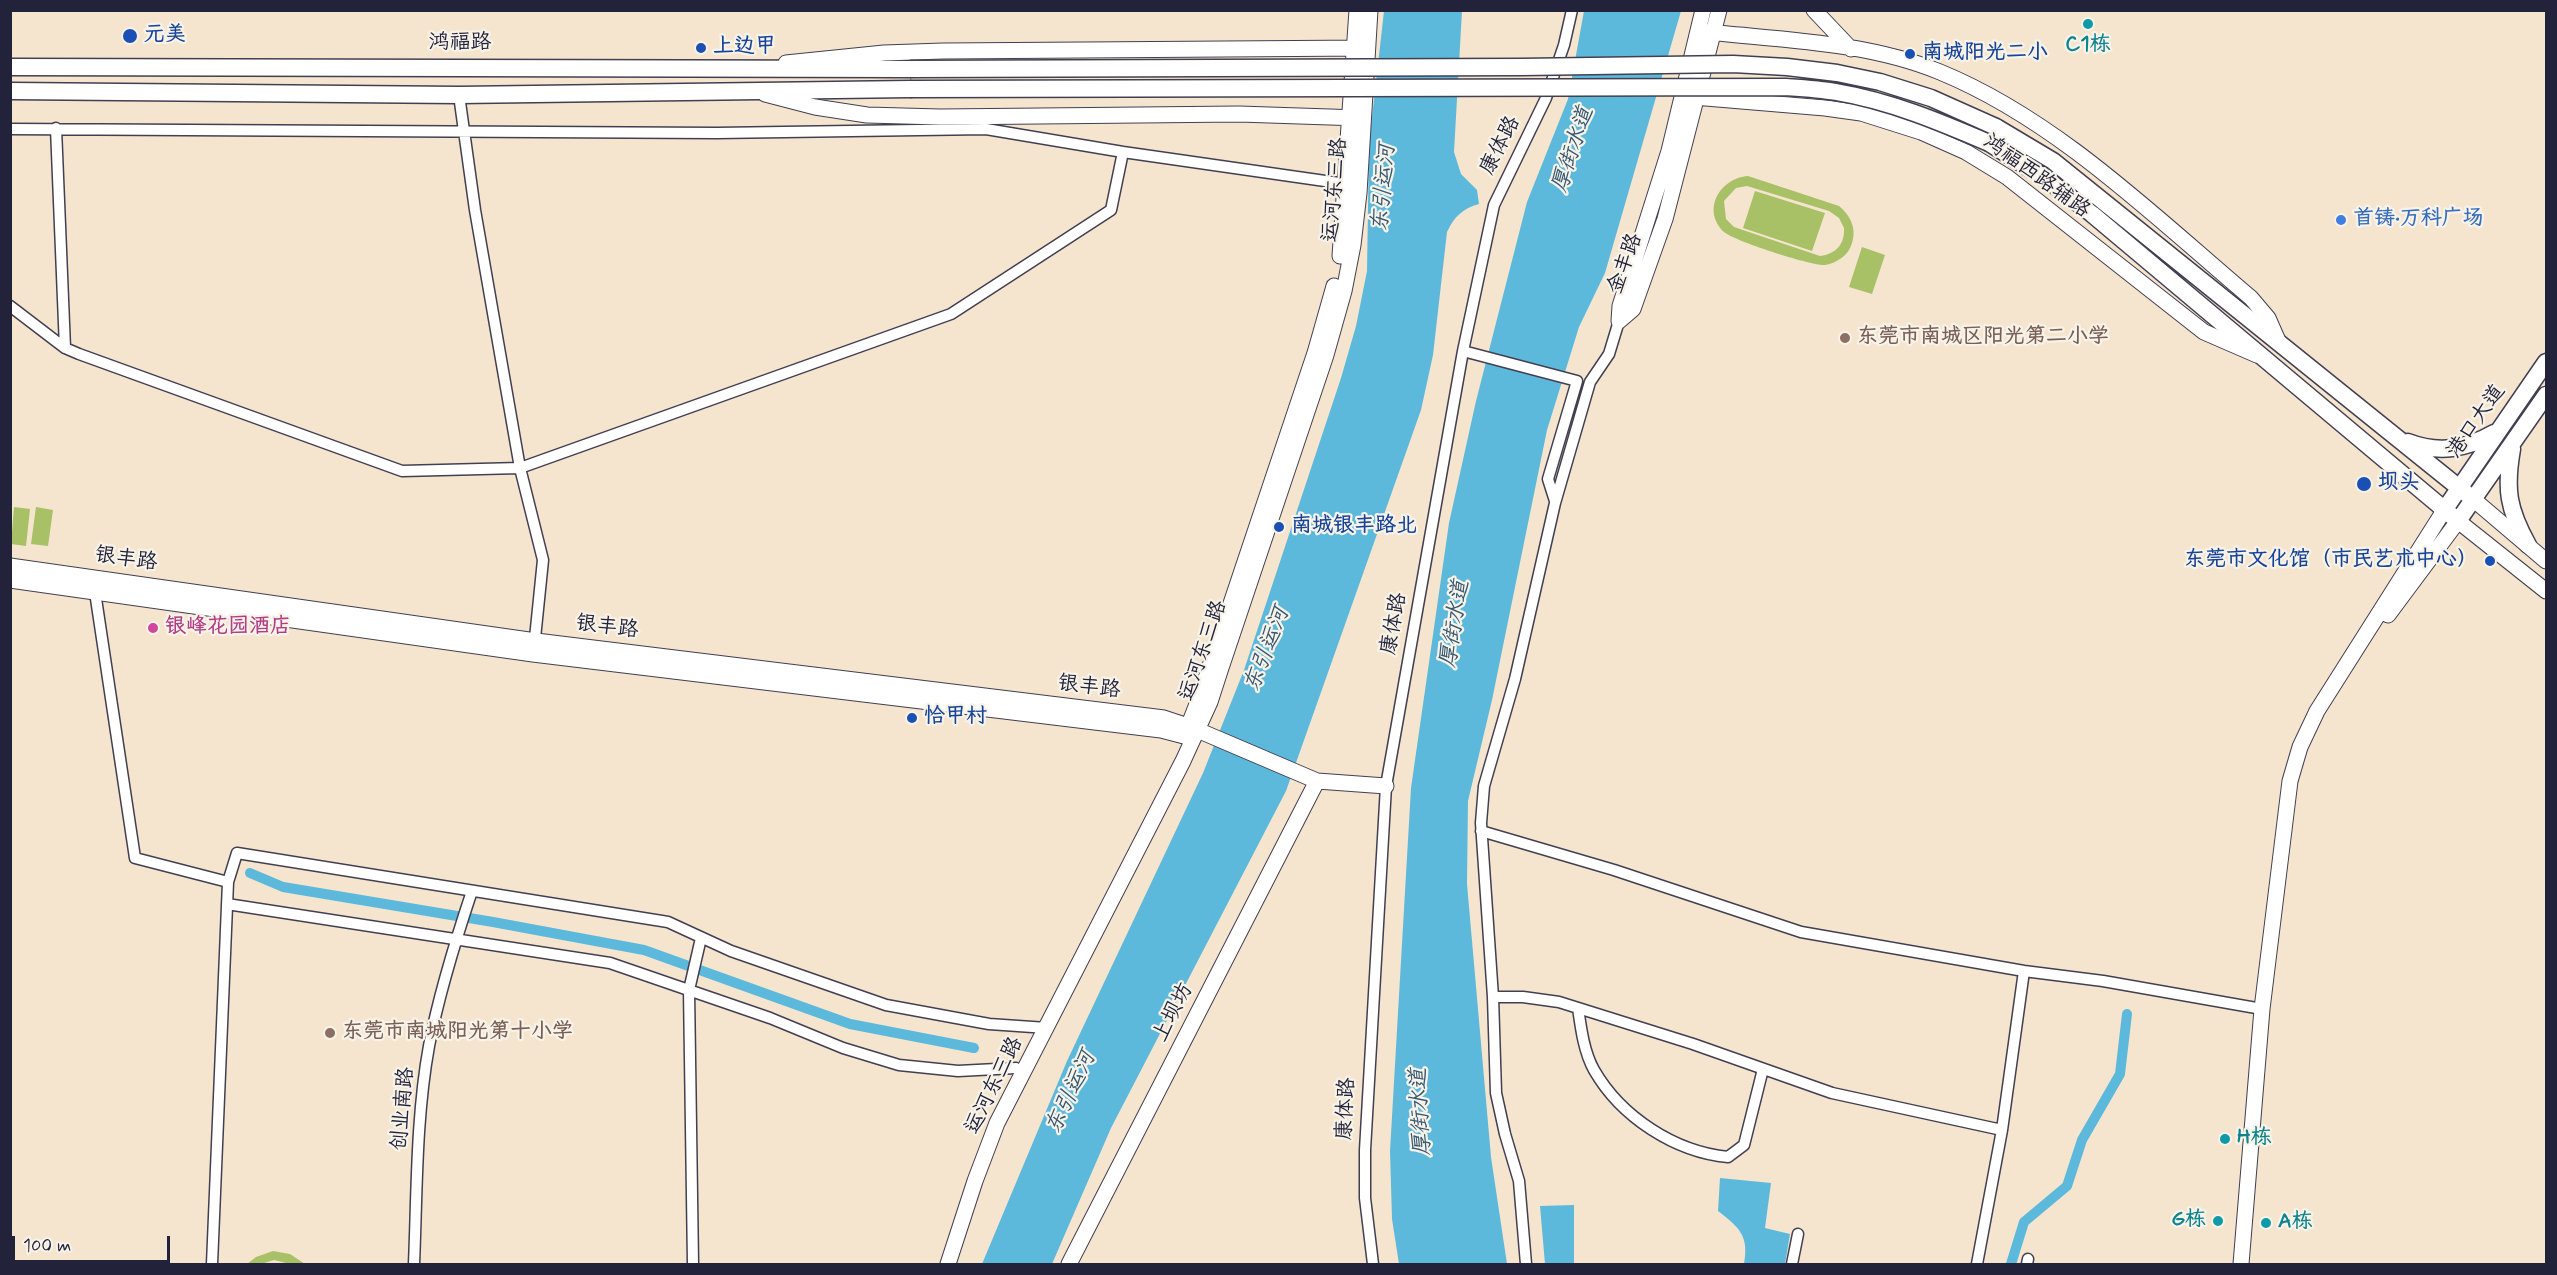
<!DOCTYPE html>
<html>
<head>
<meta charset="utf-8">
<style>
	body { margin:0 }
	#map { position:relative; width:2557px; height:1275px; overflow:hidden; background:#f5e5cf; font-family:Mynerve,sans-serif }
	canvas { display:block }
	.frame { position:absolute; inset:0; border:12px solid #22223b; pointer-events:none }
	.scale { position:absolute; left:12px; top:1236px; width:158px; height:27px; box-sizing:border-box; border:3px solid #22223b; border-top:0; padding-left:8px; font-size:18px; line-height:21px; white-space:nowrap; color:#22223b; -webkit-text-stroke:4px #f7f3e8; paint-order:stroke }
</style>
</head>
<body>
<div id="map">
<canvas width="2557" height="1275"></canvas>
<div class="frame"></div>
<div class="scale">100 m</div>
</div>
<script>
const context = document.querySelector('canvas').getContext('2d');
context.lineJoin = 'round';
function fill(path, color) { context.fillStyle = color; context.fill(path, 'evenodd'); }
function trace(path, color, width, dash) { context.strokeStyle = color; context.lineWidth = width; context.lineCap = dash ? 'butt' : 'round'; context.setLineDash(dash || []); context.stroke(path); }
function write(font, color, halo, rows, align = 'center') {
  context.font = font + ' Mynerve,"LXGW WenKai TC",sans-serif'; context.lineWidth = 4.5; context.setLineDash([]); context.textBaseline = 'middle'; context.strokeStyle = halo; context.fillStyle = color; for (const [text, x, y, turn = 0] of rows) {
    context.save(); context.translate(x, y); context.rotate((+turn || 0) * Math.PI / 180); context.textAlign = isNaN(turn) ? turn : align; if (halo) context.strokeText(text, 0, 0); context.fillText(text, 0, 0); context.restore();
  }
}
const green = new Path2D(`
	M1748,176L1839,206C1850,215 1857,228 1852,243C1849,255 1837,263 1825,265C1812,266 1734,241 1724,232C1701,210 1720,178 1748,176ZM1747,186L1829,211L1839,218L1844,228C1845,244 1836,254 1820,256L1734,227L1726,219L1724,201L1736,188Z
	M1755,191L1825,213L1812,251L1743,228Z
	M1862,247L1885,255L1872,294L1849,287Z
	M14,507L30,509L26,546L11,544Z
	M36,507L53,510L48,546L31,544Z
	M273,1251L290,1254L305,1264H290L274,1260L261,1264H247L256,1257Z`);
const water = new Path2D(`
	M1384,11H1462L1454,152L1461,174L1477,190L1479,204C1463,208 1454,217 1447,232L1433,355L1421,410L1286,791L1111,1128L1052,1264H982L1067,1061L1203,773L1244,670L1341,378L1356,326L1367,271L1369,144Z
	M1584,11H1681L1605,273L1579,327L1547,430L1492,700L1468,801L1467,884L1491,1157L1507,1264H1399L1392,1219L1390,1151L1411,788L1449,523L1476,401L1527,202L1568,99Z
	M1720,1178L1771,1183L1765,1228L1790,1234L1785,1264H1744C1749,1236 1740,1228 1718,1211Z
	M1574,1205V1264H1545L1540,1206Z`);
const canal = new Path2D(`
	M250,873L283,887L493,922L644,950L850,1024L974,1048
	M2011,1264L2024,1222L2067,1186L2082,1140L2120,1074L2127,1014`);
const street = new Path2D(`
	M459,95L475,210L520,468L543,560L534,648
	M56,128L65,348
	M10,129L717,133L986,129L1123,152L1346,184
	M10,306L65,348L79,354L402,471L520,468L951,314L1111,210L1123,152
	M1463,351L1577,381L1548,479L1555,501
	M95,592L135,858L228,882L212,1264
	M1481,831L1614,870L1801,932L2024,971L2103,981L2262,1009
	M228,882L237,853L668,922L731,951L886,1005L989,1024L1047,1028
	M227,904L610,963L770,1018L843,1048L899,1065L958,1071L1016,1068
	M1493,997H1523L1559,1002L1693,1044L1832,1093L2002,1130
	M1578,1008C1581,1029 1584,1052 1594,1070C1621,1117 1675,1152 1728,1157L1744,1145L1763,1069
	M414,1264C417,1192 416,1117 429,1046C439,993 455,942 472,891
	M693,1264L689,990L701,938
	M1373,1264L1365,1198V1150L1386,786L1463,351L1494,205L1546,98L1564,45L1572,10
	M1526,1264L1519,1181L1505,1134L1496,1093L1493,997L1481,823L1484,786L1515,679L1555,503L1590,382L1609,354L1619,321
	M1792,1264L1798,1234
	M1977,1264L2002,1130L2024,971
	M2027,1264L2028,1259`);
const secondary = new Path2D(`
	M1814,10L1851,49
	M1699,31C1778,40 1865,41 1940,72C2057,120 2155,217 2251,298L2268,318L2279,343
	M786,63L884,53L943,51L1365,48
	M765,94L815,107L867,115L940,117L1239,114L1360,118
	M1682,96L1825,108L1861,113L1921,132L1966,152L2007,177L2204,332L2257,355
	M1340,256L1357,10
	M1619,321L1633,309L1665,219L1719,10
	M1619,321L1620,306L1669,151L1703,10
	M2473,499L2546,561
	M10,566L536,641L1164,718L1188,726L1317,781L1386,786
	M10,580L533,654L1161,730L1184,736
	M2388,615L2458,521L2546,591
	M1188,727L1199,699L1315,353L1334,286
	M948,1264L975,1181L997,1123L1183,761L1210,702L1220,671L1326,355L1344,291L1353,245L1359,193L1370,10
	M1069,1264L1317,781
	M2241,1264L2262,1009L2290,781L2300,747L2317,711L2445,509`);
const primary = new Path2D(`
	M10,67L910,69
	M10,91L459,95L910,89
	M1996,127L2053,161L2473,499
	M1989,143L2045,178L2092,214L2458,521L2546,395
	M2408,442C2439,454 2466,449 2494,433
	M2512,449C2505,489 2508,509 2528,545
	M2445,509L2546,362`);
const primaryBridge = new Path2D(`
	M910,69L1521,67L1733,64L1787,67L1837,73L1880,82L1931,98L1996,127
	M910,89L1786,87C1802,88 1820,89 1836,92C1890,101 1940,122 1989,143`);
const markers = [
	[2088,24,6,"#0f9aa8"],
	[130,36,8,"#1a4fb4"],
	[701,48,6,"#1a4fb4"],
	[1910,54,6,"#1a4fb4"],
	[2341,220,6,"#3f7fe0"],
	[1845,338,6,"#8d6e63"],
	[2364,484,8,"#1a4fb4"],
	[1279,527,6,"#1a4fb4"],
	[2490,561,6,"#1a4fb4"],
	[153,628,6,"#d1479c"],
	[912,718,6,"#1a4fb4"],
	[330,1033,6,"#8d6e63"],
	[2225,1139,6,"#0f9aa8"],
	[2218,1221,6,"#0f9aa8"],
	[2266,1223,6,"#0f9aa8"]
];
const transitNames = [
	["元美",144,36],
	["上边甲",713,48],
	["南城阳光二小",1922,54],
	["坝头",2378,484],
	["南城银丰路北",1291,527],
	["东莞市文化馆（市民艺术中心）",2478,561,"right"],
	["恰甲村",924,718]
];
const streetNames = [
	["鸿福路",460,44],
	["康体路",1501,146,-63],
	["鸿福西路辅路",2036,177,36],
	["运河东三路",1336,190,-85],
	["金丰路",1626,264,-70],
	["港口大道",2477,422,-55],
	["银丰路",126,560,8],
	["康体路",1395,624,-80],
	["银丰路",607,628,7],
	["运河东三路",1204,651,-71],
	["银丰路",1089,688,7],
	["上坝坊",1174,1013,-63],
	["运河东三路",995,1086,-64],
	["创业南路",404,1109,-85],
	["康体路",1347,1109,-87]
];
const cultureNames = [
	["C1栋",2088,46,"center"],
	["H栋",2237,1139],
	["G栋",2206,1221,"right"],
	["A栋",2278,1223]
];
const shopNames = [
	["首铸·万科广场",2353,220]
];
const educationNames = [
	["东莞市南城区阳光第二小学",1857,338],
	["东莞市南城阳光第十小学",342,1033]
];
const hotelNames = [
	["银峰花园酒店",165,628]
];
const waterNames = [
	["厚街水道",1574,150,-72],
	["东引运河",1385,188,-85],
	["厚街水道",1456,624,-81],
	["东引运河",1268,650,-69],
	["东引运河",1072,1093,-65],
	["厚街水道",1422,1112,-93]
];
fill(green, '#a9c166');
fill(water, '#5db9db');
trace(canal, '#5db9db', 10);
trace(street, '#423f51', 13);
trace(secondary, '#423f51', 17);
trace(primary, '#423f51', 19);
trace(street, '#fff', 10);
trace(secondary, '#fff', 15);
trace(primary, '#fff', 16);
trace(primaryBridge, '#423f51', 19, []);
trace(primaryBridge, '#fff', 16);
for (const [x, y, r, color] of markers) { const dot = new Path2D(); dot.arc(x, y, r, 0, 2 * Math.PI); context.fillStyle = color; context.fill(dot); trace(dot, '#f7f3e8', 2); }
write('bold 21px', '#164399', '#f7f3e8', transitNames, 'left');
write('21px', '#22223b', '#f7f3e8', streetNames);
write('bold 21px', '#0d838f', '#f7f3e8', cultureNames, 'left');
write('bold 21px', '#366cbe', '#f7f3e8', shopNames, 'left');
write('bold 21px', '#785e54', '#f7f3e8', educationNames, 'left');
write('bold 21px', '#b23c85', '#f7f3e8', hotelNames, 'left');
write('italic 22px', '#375773', '#f7f3e8', waterNames);
</script>
</body>
</html>
